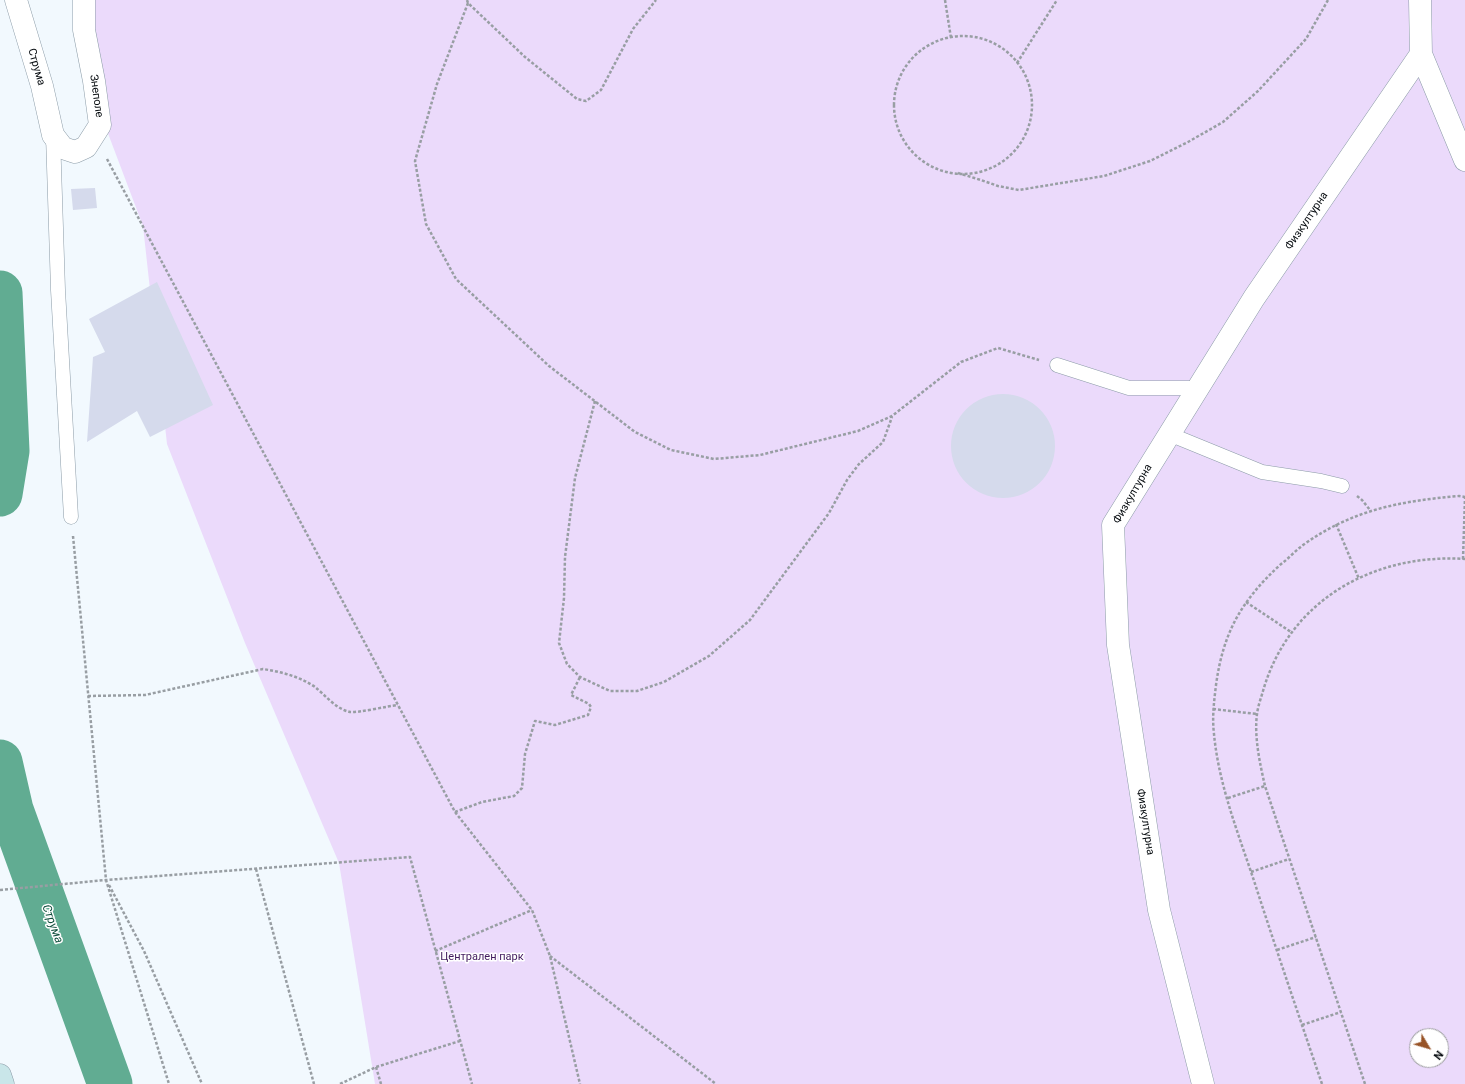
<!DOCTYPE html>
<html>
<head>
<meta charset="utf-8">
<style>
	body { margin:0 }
	#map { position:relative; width:1465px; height:1084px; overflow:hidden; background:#f2f9fe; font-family:Roboto,sans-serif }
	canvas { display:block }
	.north { position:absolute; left:1409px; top:1028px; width:40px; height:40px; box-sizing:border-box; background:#fff; border:1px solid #9c9e9f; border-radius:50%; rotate:128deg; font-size:11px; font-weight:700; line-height:16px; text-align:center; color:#070c10 }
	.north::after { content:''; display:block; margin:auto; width:14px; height:18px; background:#975326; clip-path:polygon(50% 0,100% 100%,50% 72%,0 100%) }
</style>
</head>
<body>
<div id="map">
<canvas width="1465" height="1084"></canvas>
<div class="north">N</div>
</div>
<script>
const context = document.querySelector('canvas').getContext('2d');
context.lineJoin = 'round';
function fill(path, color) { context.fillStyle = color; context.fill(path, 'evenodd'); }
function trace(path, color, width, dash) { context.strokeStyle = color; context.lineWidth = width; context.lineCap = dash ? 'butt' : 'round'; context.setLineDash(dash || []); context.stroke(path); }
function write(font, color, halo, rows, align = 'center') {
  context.font = font + ' Roboto,sans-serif'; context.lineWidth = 3; context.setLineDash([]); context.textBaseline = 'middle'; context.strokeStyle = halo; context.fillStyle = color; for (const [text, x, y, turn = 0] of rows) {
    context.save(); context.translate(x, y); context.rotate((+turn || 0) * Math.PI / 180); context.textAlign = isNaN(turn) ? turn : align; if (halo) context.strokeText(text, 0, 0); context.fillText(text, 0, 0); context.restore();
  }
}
const green = new Path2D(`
	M79,0H1465V1084H375L339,863L245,643L167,444L143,226L98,107ZM1417,1036H1441V1060H1417Z`);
const river = new Path2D(`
	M0,293L7,451L0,494
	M0,762L11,810L110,1084`);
const building = new Path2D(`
	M95,188L97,208L73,210L71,189Z
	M157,282L213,405L150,437L137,411L87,442L93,357L105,352L89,319Z
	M951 446a52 52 0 1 1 104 0a52 52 0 1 1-104 0Z`);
const path = new Path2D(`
	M467,0L468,3L525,57L577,99L586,101L601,90L633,29L656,0
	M945,0L951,38
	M468,3L437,84L415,161L426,224L456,279L549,366L635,432L671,450L714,459L760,455L858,431L892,416L961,362L998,348L1039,360
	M894 105a69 69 0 1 1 138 0a69 69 0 1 1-138 0Z
	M1017,63L1057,0
	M107,159L455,812L532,910L550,956L580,1084
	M958,173L981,180L998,186L1019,190L1104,176L1150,161L1188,142L1223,122L1258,91L1306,39L1328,0
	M595,401L575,478L565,557L564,598L559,643L567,664L580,677L610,691H637L664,682L709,656L750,620L829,513L847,480L859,464L883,442L892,417
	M1357,496L1362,500L1370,510
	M1336,524L1359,579
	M73,536L106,880L169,1084
	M1463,559L1465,497
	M1246,602L1291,632
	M88,696L145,695L263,669C281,672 299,676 315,687C325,695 336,709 350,712C358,713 388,706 398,705
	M1213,709L1257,714
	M1228,798L1265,786
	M455,812L482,802L514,796L522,788L525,754L535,721L555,725L588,715L591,707L589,704L571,695L580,677
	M256,869L314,1084
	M1251,872L1289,859
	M109,885L144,951L202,1084
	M0,890L106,880L410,857L472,1084
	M1277,950L1316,937
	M435,951L532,910
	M550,956L716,1084
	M1302,1025L1341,1012
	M376,1067L381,1084
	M340,1084L376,1067L460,1041
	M1322,1084C1300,1019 1278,955 1257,890C1241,840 1219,788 1214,734C1212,717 1214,702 1216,685C1223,633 1241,601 1280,565C1288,559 1295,551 1303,545C1352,510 1400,501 1459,496L1465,497
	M1365,1084L1265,786C1260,764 1254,737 1257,714C1258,706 1261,698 1263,691C1289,600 1374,553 1465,559`);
const service = new Path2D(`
	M53,135L58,290L71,517
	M1057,365L1129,388H1197
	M1169,434L1262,472L1321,481L1342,486`);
const minor = new Path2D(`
	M16,0L42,86L53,135L63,148L75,152L86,147L100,125L94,81L84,30V0
	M1421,54L1465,160
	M1203,1084L1159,910L1118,645L1113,525L1254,298L1421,54L1420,0`);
const secondary = new Path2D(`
	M0,1075L3,1084`);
const streetNames = [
	["Струма",36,67,74],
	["Знеполе",96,96,82],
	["Физкултурна",1307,221,-56],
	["Физкултурна",1133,494,-60],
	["Физкултурна",1145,822,81]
];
const parkNames = [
	["Централен парк",482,957]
];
const waterNames = [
	["Струма",52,924,70]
];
fill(green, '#ebdafb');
trace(river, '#61ac92', 45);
fill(building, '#d5daec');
trace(service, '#8b9ba7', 15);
trace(minor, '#8b9ba7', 23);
trace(secondary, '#8b9ba7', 23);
trace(path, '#989ea3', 2.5, [3, 2]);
trace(service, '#fff', 14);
trace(minor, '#fff', 22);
trace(secondary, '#c9e6e9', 22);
write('11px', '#070c10', '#fff', streetNames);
write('11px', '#411a5d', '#fff', parkNames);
write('italic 12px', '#0f4e3c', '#fff', waterNames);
</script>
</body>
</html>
